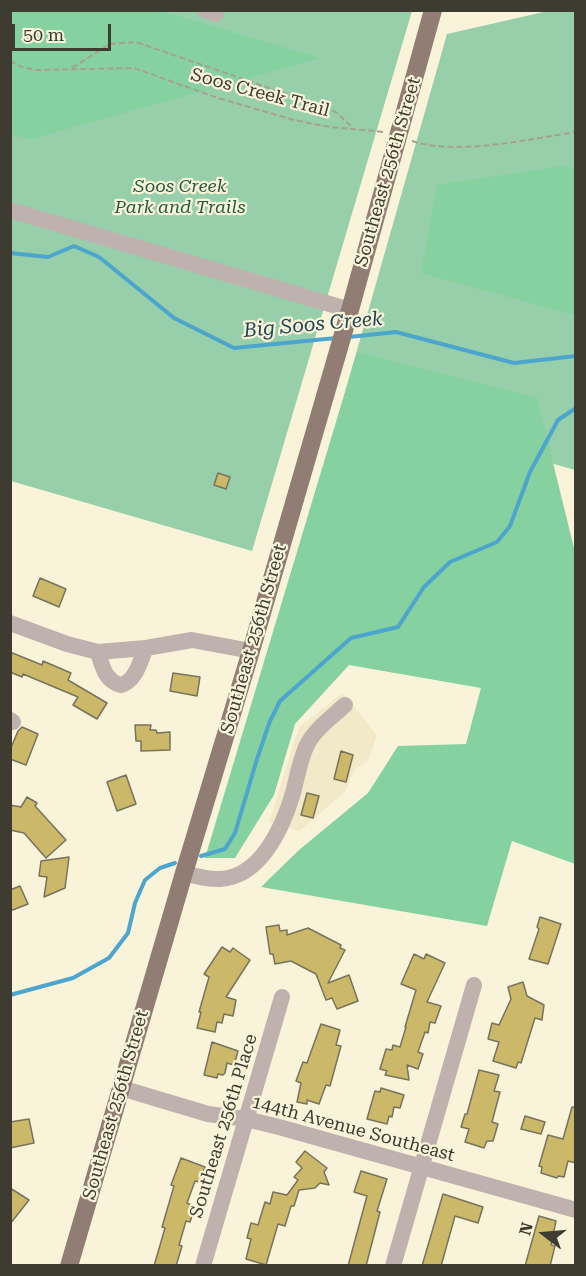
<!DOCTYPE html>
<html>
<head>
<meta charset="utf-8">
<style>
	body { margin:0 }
	#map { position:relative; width:586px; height:1276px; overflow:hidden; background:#f9f3d9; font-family:"Roboto Serif",serif }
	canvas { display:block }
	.frame { position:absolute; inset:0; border:12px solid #3e3c31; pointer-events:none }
	.north { position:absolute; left:514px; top:1204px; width:60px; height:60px; -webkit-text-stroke:4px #f9f3d9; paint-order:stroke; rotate:286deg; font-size:16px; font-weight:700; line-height:24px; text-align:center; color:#3e3c31 }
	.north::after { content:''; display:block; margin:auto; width:21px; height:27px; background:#3e3c31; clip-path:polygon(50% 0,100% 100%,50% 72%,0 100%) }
	.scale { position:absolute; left:12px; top:24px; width:99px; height:27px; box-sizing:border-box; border:3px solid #3e3c31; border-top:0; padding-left:8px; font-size:18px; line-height:21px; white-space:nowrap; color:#3e3c31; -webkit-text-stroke:4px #f9f3d9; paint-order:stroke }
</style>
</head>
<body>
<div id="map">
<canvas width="586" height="1276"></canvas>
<div class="frame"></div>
<div class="north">N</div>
<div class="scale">50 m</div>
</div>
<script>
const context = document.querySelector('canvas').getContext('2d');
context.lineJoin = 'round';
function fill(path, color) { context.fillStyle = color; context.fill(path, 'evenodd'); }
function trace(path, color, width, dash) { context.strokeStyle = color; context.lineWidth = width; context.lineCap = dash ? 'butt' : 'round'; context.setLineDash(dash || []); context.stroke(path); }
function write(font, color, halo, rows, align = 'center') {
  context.font = font + ' "Roboto Serif",serif'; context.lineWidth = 4.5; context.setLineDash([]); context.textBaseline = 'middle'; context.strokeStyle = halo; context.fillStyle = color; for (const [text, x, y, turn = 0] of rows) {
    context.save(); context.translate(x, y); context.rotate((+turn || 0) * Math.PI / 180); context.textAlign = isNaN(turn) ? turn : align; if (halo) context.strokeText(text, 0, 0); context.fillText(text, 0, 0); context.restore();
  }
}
const built = new Path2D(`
	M343,693L377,735L368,761L355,769L345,792L299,831L269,822L299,727Z`);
const green = new Path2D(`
	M10,11H412L252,551L11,481Z
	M548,11H575V470L342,403L447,34Z`);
const forest = new Path2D(`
	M10,11H161L320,58L31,139L11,135Z
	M563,166L575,170V315L421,273L437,185Z
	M357,352L537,398L575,552V864L512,841L487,926L261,887L299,850L368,793L398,746L466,744L481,688L349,665L295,724L274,795L235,858H205Z`);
const stream = new Path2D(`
	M10,253L48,257L74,246L99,257L174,318L234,348L336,338
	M349,337L396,332L514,363L576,356
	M201,856L225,849L235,833L257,759L270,721L280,701L351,638L398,627L424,587L450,562L497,542L510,526L530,472L558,420L576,408
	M10,995L73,978L109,958L128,933L135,903L145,880L160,868L175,863`);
const building = new Path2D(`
	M218,473L230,477L226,489L214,485Z
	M40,578L66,589L59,607L33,596Z
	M10,652L42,665L43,661L71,673L68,680L107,703L97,719L73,705L78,697L23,674L22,677L10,672Z
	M173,673L200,677L197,696L170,691Z
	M135,725H151L150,730H156L157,733L170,732V750L141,751V741H136Z
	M22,727L38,734L26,765L10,759V750L18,731Z
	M341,751L353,755L346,782L334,779Z
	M126,775L136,804L117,811L107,782Z
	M307,793L319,796L313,818L301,815Z
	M27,797L37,803L35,806L66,840L46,858L24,833L10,830V805L21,807Z
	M69,857L65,888L44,897L47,877L39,876L41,861Z
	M20,886L28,904L10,911V890Z
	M540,917L561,924L548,964L529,959L539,929L537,927Z
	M279,925L280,931L287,930V935L308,928L341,945L340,948L345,950L328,983L349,975L358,1001L337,1009L332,998L326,1000L316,974L291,961L275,964L273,954H270L266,927Z
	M222,947L230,952L233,948L250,960L226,997L236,1000L233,1016L224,1014L222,1023L217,1022L215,1032L197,1028L201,1012H199L209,977L204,974Z
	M414,954L424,959L426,954L445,963L427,1002L441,1006L435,1023L430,1022L428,1033L425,1032L418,1052L423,1054L418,1069L407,1065L409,1080L385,1075L387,1071L380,1069L386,1049L392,1050L393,1045L400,1047L406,1027H405L416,990L401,984Z
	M523,982L527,996L544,1005L542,1020L535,1018L521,1063L518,1062L516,1068L493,1061L499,1042L488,1039L492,1023L499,1025L511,999L508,987Z
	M321,1024L340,1030L336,1045L341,1046L330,1086L326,1085L319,1104L307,1100V1104L297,1102L301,1083L296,1081L303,1062L307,1063Z
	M212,1042L238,1051L234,1065L227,1063L225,1073L223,1075L218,1074L217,1078L204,1075Z
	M479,1070L499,1075L494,1091L500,1092L492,1122L498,1124L493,1141H487L484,1148L465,1142L469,1129L461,1127L465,1114H467Z
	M381,1088L404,1095L400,1108L394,1107L392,1117L389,1116L387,1124L367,1119L375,1091L380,1092Z
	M572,1107H576V1163L568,1161L564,1177L558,1176L557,1178L541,1173L542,1167L539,1166L548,1135L563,1139Z
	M525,1116L545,1122L541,1134L521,1129Z
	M29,1119L34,1143L10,1148V1122Z
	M305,1151L327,1168L324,1172L329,1185L320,1183L315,1188L299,1190L294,1206H291L285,1226L278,1224L266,1265L246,1259L251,1239L247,1238L251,1223L258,1225L265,1202L270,1204L273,1192L287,1195L298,1180L294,1177L302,1168L296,1162Z
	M181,1158L205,1167L200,1182L195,1181L187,1203L195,1207L190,1222L186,1221L179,1245L182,1246L176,1266H154L165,1228L162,1227L174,1186L171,1185Z
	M361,1171L387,1179L377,1211L380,1212L366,1266H348L367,1196L354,1192Z
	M10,1188L29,1200L10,1224Z
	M443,1194L483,1207L478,1223L455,1216L441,1266H422Z
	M539,1216L556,1221L551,1245L555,1246L550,1266H525Z`);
const path = new Path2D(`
	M10,61L22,67L37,70L134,68L218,98L294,120L330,127L384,132
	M72,68L110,44L136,42L327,108L337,113L353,128
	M412,141C458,156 528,139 576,132`);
const minor = new Path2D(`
	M204,10L216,14L217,10
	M10,210L350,310
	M10,623L67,644L98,652L146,648L192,640L251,651
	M98,652C102,666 105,681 121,685C136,681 140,661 146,648
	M10,720L13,722
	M184,873C195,876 208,880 220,879C261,877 283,827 293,793C297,778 300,759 307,745C315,729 332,717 345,705
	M121,1088L208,1114L246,1119L279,1127L576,1210
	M203,1266L282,997
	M393,1266L474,985`);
const major = new Path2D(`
	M69,1266L184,873L251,651L350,310L433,10`);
const streetNames = [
	["Soos Creek Trail",260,93,15],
	["Southeast 256th Street",388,172,-74],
	["Southeast 256th Street",254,639,-74],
	["Southeast 256th Street",116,1105,-74],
	["Southeast 256th Place",224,1126,-73],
	["144th Avenue Southeast",353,1129,15]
];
const parkNames = [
	["Soos Creek",180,187],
	["Park and Trails",180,208]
];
const waterNames = [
	["Big Soos Creek",313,325,-5]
];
fill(built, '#f1e9c8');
fill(green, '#97cfaa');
fill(forest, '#85d1a0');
trace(stream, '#4ca5cd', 4);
fill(building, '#cbb869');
trace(building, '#78735c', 1.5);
trace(path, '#a5a18e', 2, [6, 3]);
trace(minor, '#bfb2ae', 16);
trace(major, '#927d75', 18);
write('18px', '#3e3c31', '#f9f3d9', streetNames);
write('italic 18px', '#245b3b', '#f9f3d9', parkNames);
write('italic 20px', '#1e4556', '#f9f3d9', waterNames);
</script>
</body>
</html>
